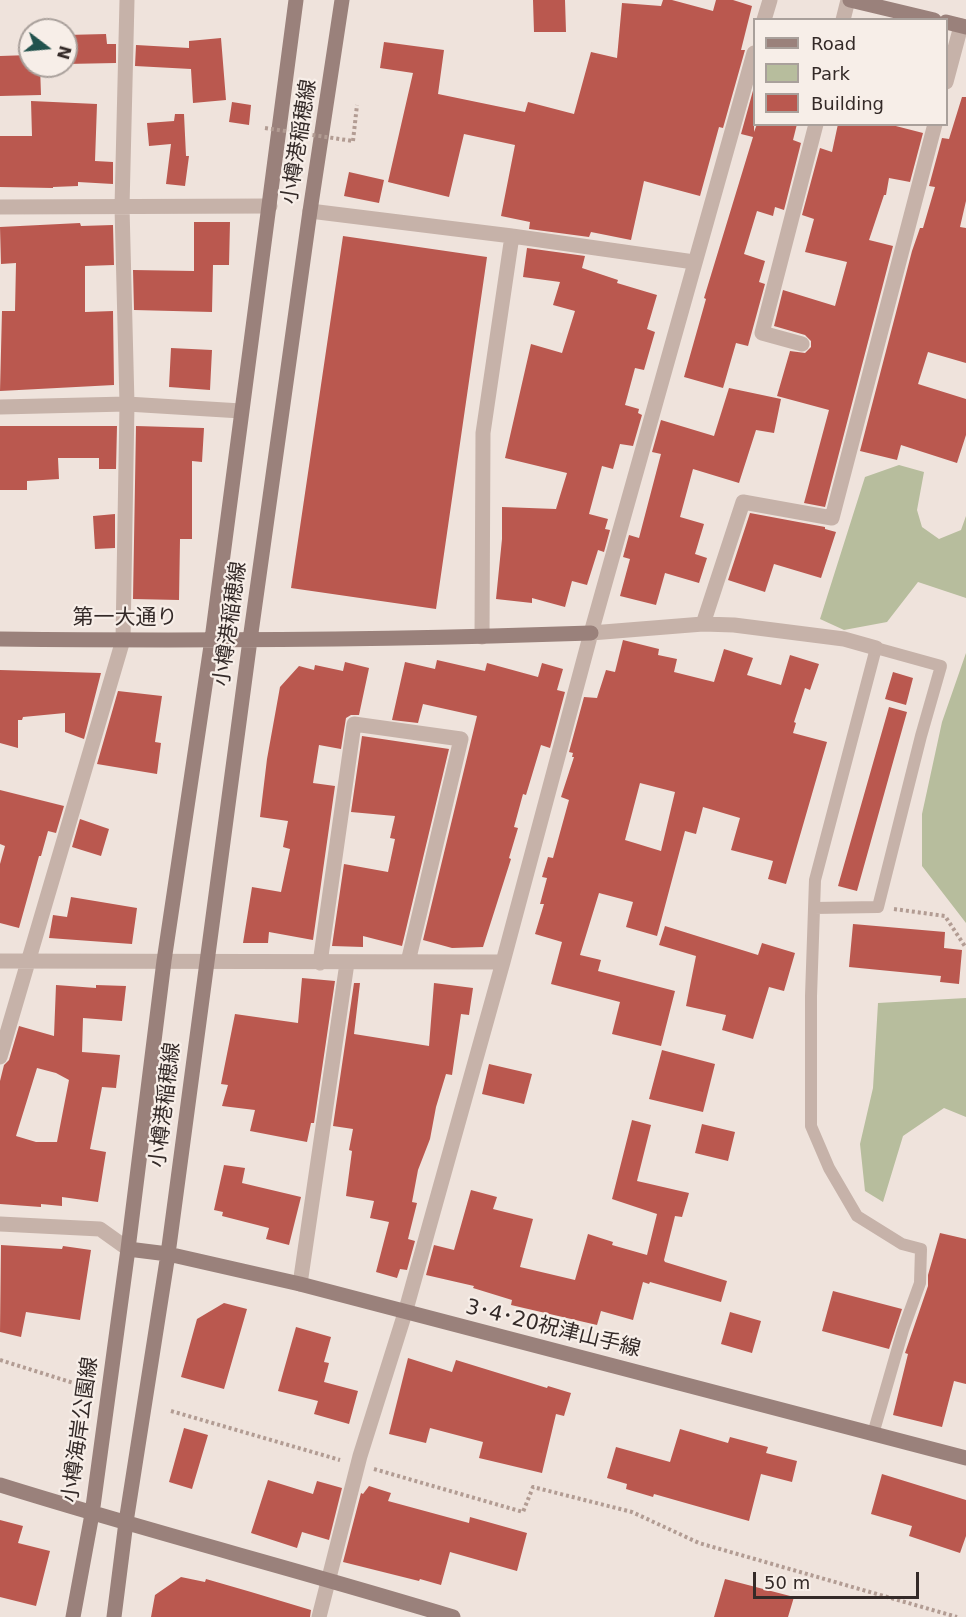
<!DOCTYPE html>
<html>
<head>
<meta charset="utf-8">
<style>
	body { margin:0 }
	#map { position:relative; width:966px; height:1617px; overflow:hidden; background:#efe3dc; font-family:"DejaVu Sans",sans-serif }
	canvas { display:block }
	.legend { position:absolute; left:753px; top:18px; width:195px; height:108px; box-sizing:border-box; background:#f7eee8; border:2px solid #a9a09b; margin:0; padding:8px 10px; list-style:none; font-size:18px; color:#342a28 }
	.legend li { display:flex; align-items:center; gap:12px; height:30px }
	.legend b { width:30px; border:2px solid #a9a09b }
	.north { position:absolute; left:18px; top:18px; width:60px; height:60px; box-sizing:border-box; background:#f7eee8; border:2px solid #a9a09b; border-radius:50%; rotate:106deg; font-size:16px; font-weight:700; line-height:24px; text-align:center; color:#342a28 }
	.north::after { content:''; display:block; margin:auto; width:21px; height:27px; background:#22524d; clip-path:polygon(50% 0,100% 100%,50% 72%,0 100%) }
	.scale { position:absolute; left:753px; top:1572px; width:166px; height:27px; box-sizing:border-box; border:3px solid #342a28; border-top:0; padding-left:8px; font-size:18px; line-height:21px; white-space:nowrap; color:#342a28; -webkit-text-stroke:4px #f7eee8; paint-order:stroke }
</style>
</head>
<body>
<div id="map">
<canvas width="966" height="1617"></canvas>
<ul class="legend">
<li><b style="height:8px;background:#9a817b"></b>Road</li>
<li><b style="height:16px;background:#b7bd9d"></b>Park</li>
<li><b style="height:16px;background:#ba584f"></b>Building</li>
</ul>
<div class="north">N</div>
<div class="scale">50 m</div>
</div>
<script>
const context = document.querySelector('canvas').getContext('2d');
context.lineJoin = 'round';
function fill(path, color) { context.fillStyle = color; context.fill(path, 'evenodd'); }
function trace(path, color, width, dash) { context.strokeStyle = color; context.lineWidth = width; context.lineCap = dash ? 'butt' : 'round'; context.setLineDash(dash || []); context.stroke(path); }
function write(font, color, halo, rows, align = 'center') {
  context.font = font + ' "DejaVu Sans","Noto Sans JP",sans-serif'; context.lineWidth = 4.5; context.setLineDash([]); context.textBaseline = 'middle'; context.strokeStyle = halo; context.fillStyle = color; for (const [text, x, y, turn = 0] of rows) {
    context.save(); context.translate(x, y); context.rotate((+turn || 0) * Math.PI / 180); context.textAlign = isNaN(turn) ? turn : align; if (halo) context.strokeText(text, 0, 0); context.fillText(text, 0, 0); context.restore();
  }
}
const green = new Path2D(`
	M899,465L924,472L917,510L922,527L939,539L961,530L966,516V598L918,582L887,622L844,630L820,619L865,477Z
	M966,653V923L922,866V814L942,722Z
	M966,998V1117L944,1108L903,1136L883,1202L865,1191L860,1144L873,1088L878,1003Z`);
const building = new Path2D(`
	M533,0H565L566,32H534Z
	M663,0H672L713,11L716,0H733L752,6L741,50H745L723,128L719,127L700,196L644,181L631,240L591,232L589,237L529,229L530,222L501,216L515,145L464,134L449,197L388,182L413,73L380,68L384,42L444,50L438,94L525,112L528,102L574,114L591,52L617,58L622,3L661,6Z
	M106,34L107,44H116V63L66,64V35Z
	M221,38L226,100L193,103L191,69L135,66L136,45L189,48V41Z
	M30,55V66H40L41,95L0,96V56Z
	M754,87V132L757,124H797L793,140L801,143L784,210L775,207L773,216L757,211L744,254L765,261L759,282L765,284L748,346L736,343L723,388L684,377L706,299L704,298L753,137L741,134Z
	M962,97H966V201L960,227L966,228V363L928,352L918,384L966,399V435L957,463L901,445L897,460L860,451L912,251L920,228H923L935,187L929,186L942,138L949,139Z
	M31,101L97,104L95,161L113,162V184L78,182V186L53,187V188L0,187V136H32Z
	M232,102L251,105L249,125L229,122Z
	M175,114H184L186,156H189L185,186L166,184L171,144L149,146L147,123L174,121Z
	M838,124H888L923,133L910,182L889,178L886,195H884L869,240L893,246L825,507L804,503L829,410L777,396L790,351L805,353L811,347V341L805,335L774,326L783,290L835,306L847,262L805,252L814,219L802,215L820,148L832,152Z
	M349,172L384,180L379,203L344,196Z
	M194,222H230L229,265H213L212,312L134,310L133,270L194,271Z
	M80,223L81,226L113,225L114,265L85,266V312L113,311L114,385L0,391L2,311H15L16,263L1,264L0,227Z
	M343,236L487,257L436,609L291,588Z
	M527,248L585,256L582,268L618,280L617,283L657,295L647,329L655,332L644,370L635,368L625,405L639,409L638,413L642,415L633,446L620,444L613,469L602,466L589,514L608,519L605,529L610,530L604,552L598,550L587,585L572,581L565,607L532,598V603L496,599L502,539V507L556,509L567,473L505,458L531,344L562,353L575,311L553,305L560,282L523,277Z
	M171,348L212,350L210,390L169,387Z
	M729,388L781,399L774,433L756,430L739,483L693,469L680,517L704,524L695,554L707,558L699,583L665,573L656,605L620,596L630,559L623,557L629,535L639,538L661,454L652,452L661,420L714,436Z
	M0,426H117L116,469H99V458H58L59,479L27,481V490H0Z
	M136,426L204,428L202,462L192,461V539H180L179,600L133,599Z
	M750,513L825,527V529L836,532L821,578L774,564L765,592L728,580Z
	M115,514V548L95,549L93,516Z
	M623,640L659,649L658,655L677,659L674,672L714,682L724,649L753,658L747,675L781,685L790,655L819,664L810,690L805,688L794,722L796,723L793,733L827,742L786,884L768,879L773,861L731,850L740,818L703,807L696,834L685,831L657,936L626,927L633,902L599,893L580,955L601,960L598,971L675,991L661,1046L612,1034L620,1002L551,984L562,942L535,934L544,904H540L547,878L542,877L548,857L553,858L569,800L561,797L574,757H572L573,753L569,752L584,697L597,698L606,670L615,672ZM640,783L675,792L661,851L625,840Z
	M437,660L485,671L487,663L538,677L542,663L563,669L557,690L565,692L550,748L541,745L526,795L523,794L514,827L518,828L509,858L511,859L483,947L452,948L423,940L477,716L423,704L418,723L392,720L405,662L435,669Z
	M345,662L369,668L359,715H351L346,718L341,749L319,745L313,783L335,786L313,940L269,932L268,943H243L252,887L281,892L290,849L283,847L288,821L260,817L267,759L280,687L299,666L314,670L315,665L343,671Z
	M0,670L101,673L84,739L65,732V713L23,717L22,720H18V748L0,743Z
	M893,672L913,678L906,705L885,699Z
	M118,691L162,696L155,742L161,743L157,774L97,764Z
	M889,707L907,712L857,891L838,886Z
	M362,736L449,749L402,946L363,936V947L332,946L344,864L388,872L395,839L390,838L395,816L351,812Z
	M0,790L64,806L56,833L48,831L41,856H39L19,928L0,923V864L5,846L0,844Z
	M80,819L109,829L101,856L72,847Z
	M71,897L137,908L132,944L49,938L53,915L67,917Z
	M853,924L945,932L944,948L962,950L959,984L940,982L941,976L849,967Z
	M665,926L758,955L762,943L795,953L784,991L769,987L753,1039L722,1030L726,1015L686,1006L696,956L659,945Z
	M302,978L335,981L314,1123H311L307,1142L250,1131L255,1110L222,1106L228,1085L221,1084L235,1014L298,1023Z
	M354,983H360L354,1034L429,1046L434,983L473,988L469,1015L461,1014L452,1075L446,1074L436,1107L430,1139L418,1170L412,1202L417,1203L408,1239L415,1241L407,1270L400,1269L397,1278L376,1272L389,1222L370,1218L374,1201L346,1196L352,1151L349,1150L353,1129L333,1126Z
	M56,985L96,988V985L126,986L122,1021L83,1018L82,1052L120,1055L116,1088L102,1087L90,1149L106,1152L98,1202L62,1197V1206L41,1204V1207L0,1204V1081L4,1065L9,1060L19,1026L54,1036ZM37,1068L56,1073L69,1080L57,1142H36L16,1136Z
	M662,1050L715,1064L703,1112L649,1099Z
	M489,1064L532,1074L524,1104L482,1094Z
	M632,1120L651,1125L637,1181L689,1193L682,1217L675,1216L664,1260L665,1262L727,1281L721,1302L650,1282L649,1284L643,1282L633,1320L601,1311L597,1325L511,1305L512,1300L473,1288L474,1286L426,1275L434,1245L454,1250L471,1190L497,1197L493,1209L533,1219L520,1267L575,1280L588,1234L613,1242L612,1245L647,1255L657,1214L612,1199Z
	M702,1124L735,1132L728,1161L695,1153Z
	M224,1165L245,1168L242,1183L301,1197L289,1245L266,1239L269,1228L222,1216L223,1212L214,1210Z
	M940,1233L966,1239V1384L954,1381L942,1427L893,1415L908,1354L905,1353L928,1286V1275Z
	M1,1245L62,1249L63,1246L91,1250L80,1320L26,1312L21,1337L0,1332Z
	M833,1291L902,1309L889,1349L822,1331Z
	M224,1303L247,1309L224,1389L181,1377L197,1319Z
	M730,1312L761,1321L752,1353L721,1344Z
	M296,1327L331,1337L324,1362L329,1363L324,1382L358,1391L349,1424L314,1414L318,1401L278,1391Z
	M408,1358L452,1372L456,1360L547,1388L548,1386L571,1393L564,1416L556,1414L542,1473L479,1458L483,1442L430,1428L426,1443L389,1434Z
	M184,1428L208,1435L192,1489L169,1482Z
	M680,1429L728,1443L730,1437L768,1447L766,1453L797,1461L792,1482L761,1474L749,1521L654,1494L653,1497L626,1489L627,1484L607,1478L616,1447L670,1462Z
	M882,1474L966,1500V1536L960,1553L909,1536L912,1526L871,1514Z
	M268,1480L313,1494L317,1481L342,1488L329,1540L302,1532L297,1548L251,1533Z
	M369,1486L391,1493L388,1501L469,1523L470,1517L527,1533L517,1571L450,1552L441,1585L420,1579L419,1581L343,1562L361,1493L363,1494Z
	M0,1520L23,1526L18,1543L50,1551L36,1606L0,1597Z
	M181,1577L205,1582L206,1579L251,1592L311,1610L310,1617H151L155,1595Z
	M725,1579L794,1597L788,1617H714Z`);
const path = new Path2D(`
	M353,141L357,105
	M894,909L945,916L966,948
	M0,1360L80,1385
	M171,1411L340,1460
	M374,1469L523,1512L533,1487L632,1512L699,1543L957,1617`);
const lane = new Path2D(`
	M814,908L878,907L921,736L941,666L876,648L815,880L811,996V1126L829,1168L857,1216L902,1244L921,1249L920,1283L903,1330L873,1434`);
const street = new Path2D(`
	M764,20L770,0
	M843,20L848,0
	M946,82L961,26
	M0,207L270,206
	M310,211L512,236L694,262
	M802,344L762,333L816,124
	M0,407L127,404L241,411
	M703,624L743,502L832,518L935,124
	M591,633L703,624L734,625L844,639L876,648
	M482,637L483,433L512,236
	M0,961L503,962
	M320,963L354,724L461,739L408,962
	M0,1057L123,640L127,404L122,207L127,0
	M0,1224L100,1229L128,1249
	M300,1284L347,963
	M319,1617L360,1456L405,1313L503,962L591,633L754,53`);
const secondary = new Path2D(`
	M850,0L934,20
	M946,22L966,27
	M0,639C197,641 394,640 591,633
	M128,1249L168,1254L300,1284L966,1458
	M0,1485C150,1532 303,1571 453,1617
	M73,1617L92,1514L128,1249L164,961L212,639L296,0
	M114,1617L126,1522L168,1254L250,640L310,211L342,0`);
const pathBridge = new Path2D(`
	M265,128L353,141`);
const streetNames = [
	["小樽港稲穂線",300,142,-81],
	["第一大通り",125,619],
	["小樽港稲穂線",231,624,-82],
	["小樽港稲穂線",166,1105,-83],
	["3･4･20祝津山手線",553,1329,14],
	["小樽海岸公園線",81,1430,-82]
];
fill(green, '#b7bd9d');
fill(building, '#ba584f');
trace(path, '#b29c93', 4, [3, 3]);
trace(lane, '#c6b2a9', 12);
trace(street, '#c6b2a9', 15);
trace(secondary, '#9a817b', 15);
trace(pathBridge, '#b29c93', 4, [3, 3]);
write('21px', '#342a28', '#f7eee8', streetNames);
</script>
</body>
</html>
